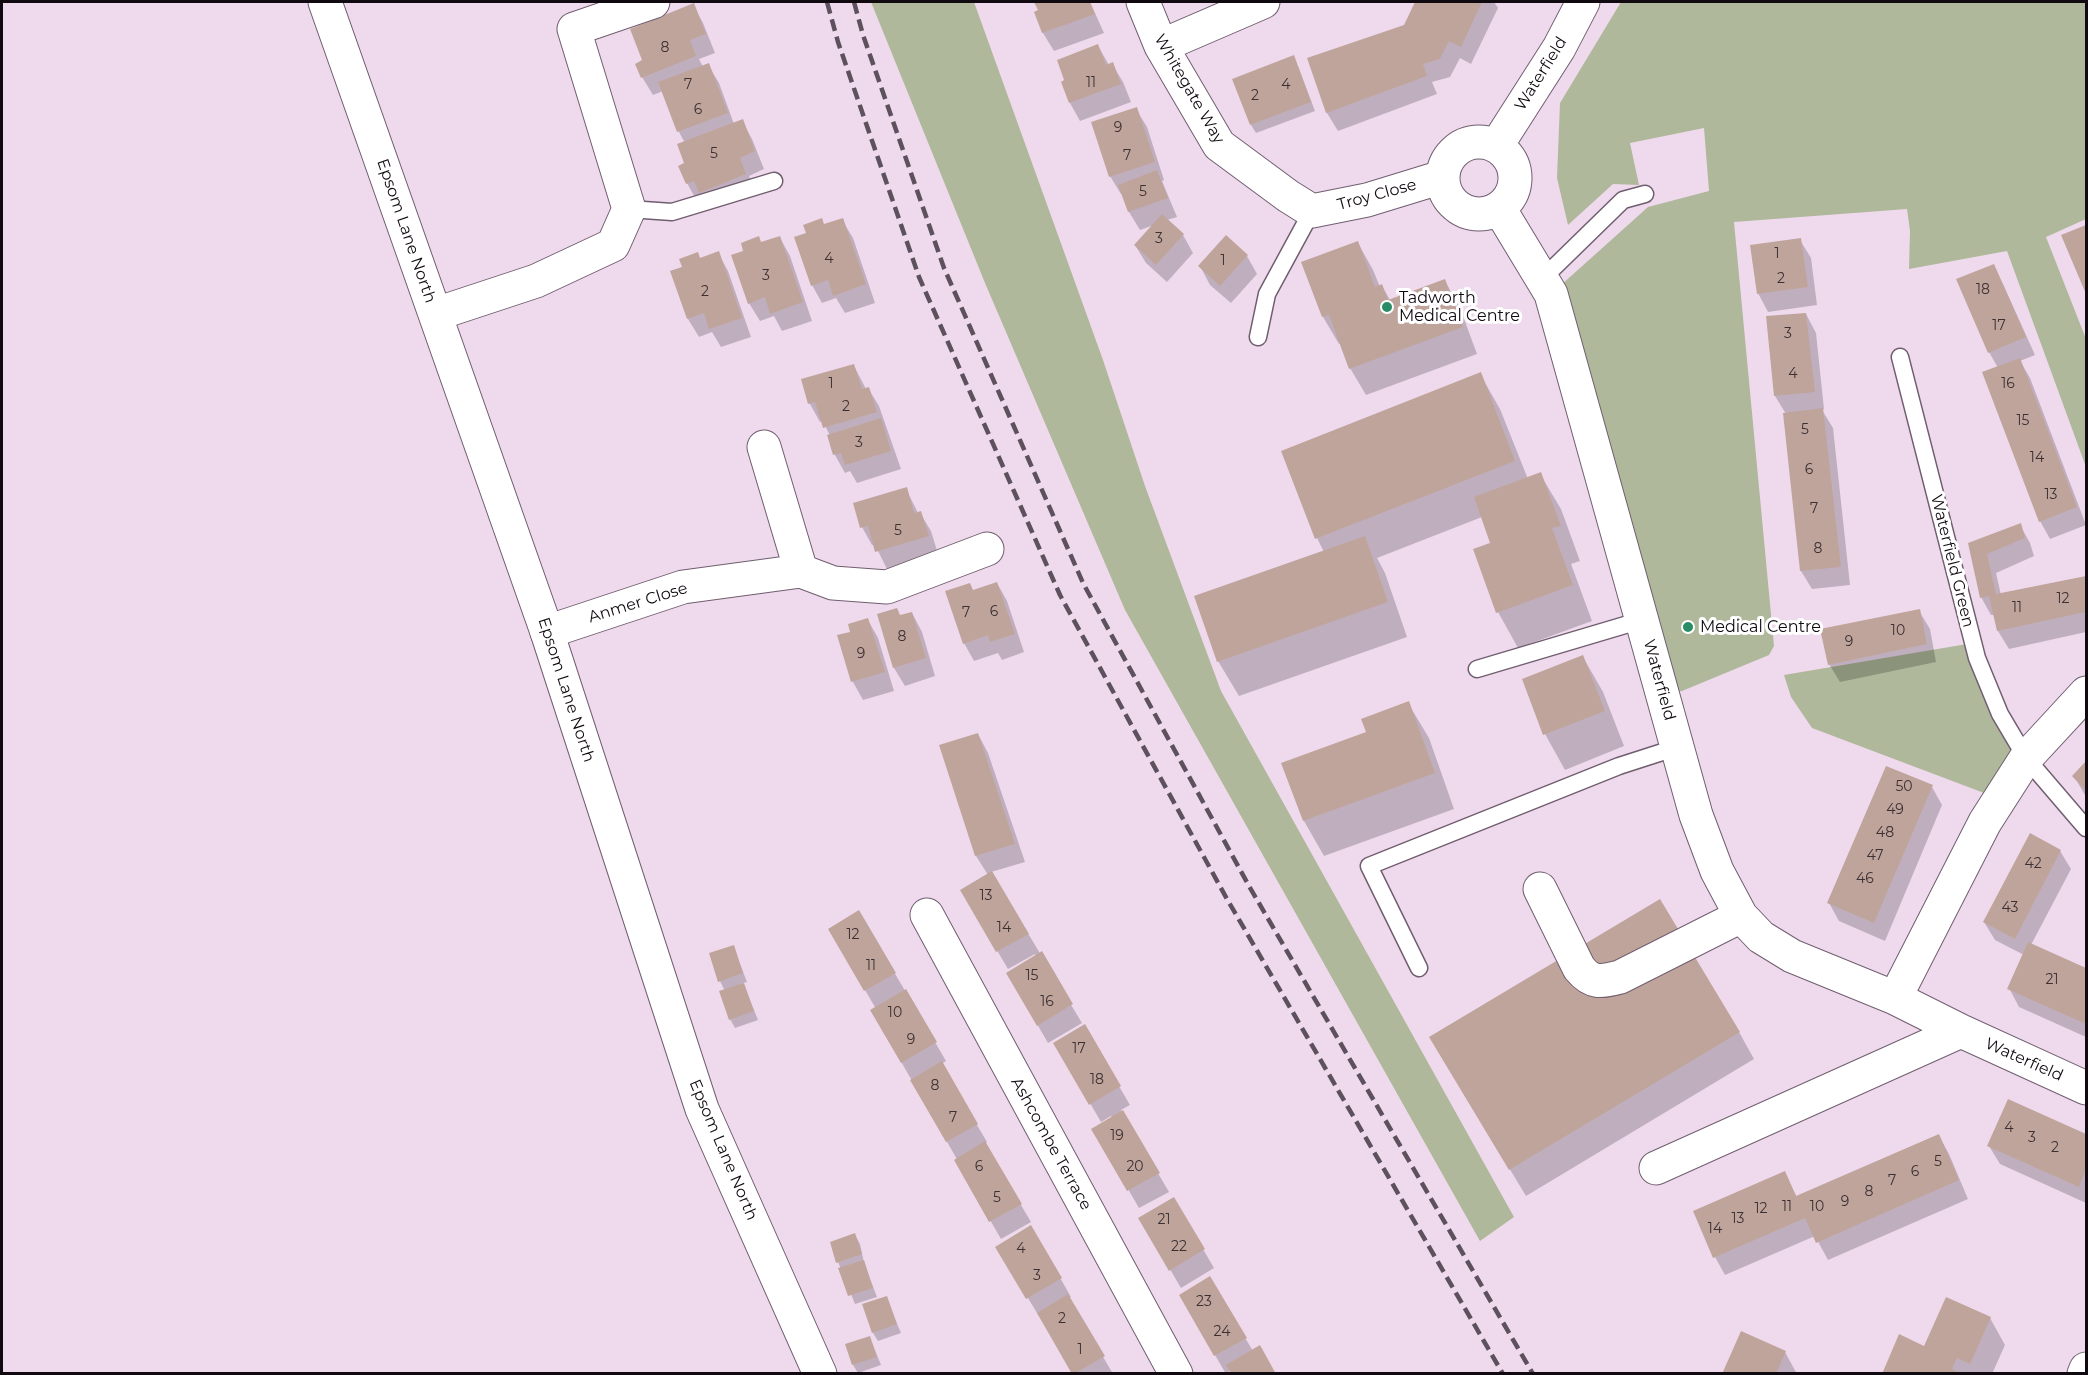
<!DOCTYPE html>
<html>
<head>
<meta charset="utf-8">
<style>
	body { margin:0 }
	#map { position:relative; width:2088px; height:1375px; overflow:hidden; background:#efdaed; font-family:Montserrat,sans-serif }
	canvas { display:block }
	.frame { position:absolute; inset:0; border:3px solid #100a10; pointer-events:none }
</style>
</head>
<body>
<div id="map">
<canvas width="2088" height="1375"></canvas>
<div class="frame"></div>
</div>
<script>
const context = document.querySelector('canvas').getContext('2d');
context.lineJoin = 'round';
function fill(path, color) { context.fillStyle = color; context.fill(path, 'evenodd'); }
function trace(path, color, width, dash) { context.strokeStyle = color; context.lineWidth = width; context.lineCap = dash ? 'butt' : 'round'; context.setLineDash(dash || []); context.stroke(path); }
function write(font, color, halo, rows, align = 'center') {
  context.font = font + ' Montserrat,sans-serif'; context.lineWidth = 6; context.setLineDash([]); context.textBaseline = 'middle'; context.strokeStyle = halo; context.fillStyle = color; for (const [text, x, y, turn = 0] of rows) {
    context.save(); context.translate(x, y); context.rotate((+turn || 0) * Math.PI / 180); context.textAlign = isNaN(turn) ? turn : align; if (halo) context.strokeText(text, 0, 0); context.fillText(text, 0, 0); context.restore();
  }
}
const green = new Path2D(`
	M871,2H974L1103,360L1145,486L1221,691L1514,1217L1480,1241L1125,610L985,283Z
	M1621,2H2086V219L2046,237L2086,339V467L2007,251L1909,269L1910,231L1907,209L1734,222L1774,646L1769,655L1682,691L1663,693L1551,294L1648,207L1709,191L1704,128L1630,143L1639,185L1613,184L1568,225L1557,178L1560,103Z
	M1973,643L2026,758L2000,799L1812,728L1791,697L1784,675Z`);
const shadow = new Path2D(`
	M1036,2H1090L1104,33L1054,51L1043,33L1036,13L1040,11Z
	M1417,2H1494L1498,8L1471,64L1460,58L1450,77L1432,82L1437,94L1338,131L1327,113L1309,59L1405,27Z
	M693,5L703,23L715,53L699,59L703,67L708,65L719,83L734,124L742,121L752,139L764,169L749,176L755,192L710,210L704,199L697,201L687,183L685,143L679,132L663,91L653,95L642,77L644,61Z
	M1098,46L1109,65L1112,64L1123,82L1131,102L1080,121L1070,103Z
	M1298,66L1315,111L1256,133L1251,125Z
	M1136,109L1147,127L1164,180L1162,181L1177,217L1167,220L1183,235L1193,253L1167,282L1146,263L1135,245L1154,225L1140,230L1129,212L1123,194H1121L1110,176Z
	M842,220L853,238L875,303L845,313L836,298L822,303L812,285L825,225Z
	M2086,226V291L2063,236Z
	M1226,237L1247,256L1257,274L1231,303L1210,285L1200,266Z
	M780,238L790,256L812,321L782,331L774,316L760,321L749,303L762,243Z
	M1800,240L1811,258L1817,305L1768,312L1758,293Z
	M1358,243L1373,270L1380,287L1382,286L1390,300L1445,281L1460,308L1477,354L1366,395L1350,368L1341,343L1339,344L1323,317Z
	M718,253L728,271L751,337L721,347L712,332L699,337L688,319L672,272Z
	M1993,266L2003,284L2035,355L2020,361L2030,378L2086,525L2050,539L2040,521L1998,368L1989,352Z
	M1806,314L1816,333L1824,409L1822,410L1833,428L1850,585L1812,589L1801,571L1786,414L1775,396L1768,318Z
	M854,366L866,389L868,388L879,406L901,469L857,483L850,471L845,473L835,455L830,436L823,421L820,422L810,404L803,380Z
	M1480,374L1500,409L1528,479L1540,474L1561,509L1580,561L1571,564L1592,621L1518,648L1498,612L1475,550L1492,543L1482,517L1377,558L1385,573L1407,637L1239,696L1218,661L1324,552L1317,538L1283,451Z
	M906,489L918,513H920L931,531L938,554L887,569L875,545H872L862,527Z
	M2020,525L2030,543L2034,556L1996,573L2001,595L2086,578V632L2009,649L1998,631L1995,615H1991L1981,597L1969,544Z
	M997,583L1007,601L1024,652L1002,660L998,653L974,661L964,643L973,592Z
	M1919,611L1930,629L1936,662L1840,682L1829,664Z
	M912,613L922,632L935,676L905,686L894,668Z
	M868,620L878,638L894,691L863,700L853,682L839,637L852,633Z
	M1583,657L1603,692L1624,746L1565,770L1545,734Z
	M1408,703L1429,738L1454,809L1324,856L1304,821L1283,764L1368,733Z
	M978,734L988,753L1025,862L991,872L1082,1023L1048,1043L1008,974L1036,957L1035,954L1008,969L962,891L988,875L976,856Z
	M2086,764V797L2074,776Z
	M1932,787L1942,805L1885,941L1839,921L1829,903Z
	M2060,851L2071,869L2031,945L2086,970V1037L2019,1007L2009,988L2024,955L1995,940L1984,922Z
	M859,912L946,1061L941,1064L987,1142L985,1144L1031,1222L1001,1239L956,1161H958L872,1011L876,1009L830,929Z
	M733,946L747,982L743,983L758,1020L735,1028L730,1019L725,991L720,981Z
	M1084,1026L1130,1105L1121,1110L1169,1192L1139,1208L1094,1130L1112,1118L1111,1116L1101,1122L1055,1043Z
	M1739,1032L1754,1059L1526,1196L1447,1065Z
	M2009,1101L2086,1136V1203L2000,1164L1989,1146Z
	M1939,1136L1949,1154L1968,1199L1828,1260L1815,1236L1725,1275L1715,1257L1784,1173L1797,1197Z
	M1174,1199L1214,1268L1181,1288L1140,1218Z
	M1031,1227L1071,1297L1069,1298L1113,1374H1074L997,1247Z
	M855,1235L860,1244L864,1263L877,1297L855,1304L838,1262Z
	M1209,1278L1253,1351L1226,1374L1181,1296Z
	M886,1298L901,1333L878,1341L873,1333Z
	M1990,1318L2005,1345L1992,1374H1884L1925,1348Z
	M870,1338L881,1365L858,1373L853,1365Z
	M1785,1352L1797,1374H1724Z`);
const building = new Path2D(`
	M1034,2H1090L1095,14L1042,33L1034,12L1038,10Z
	M1415,2H1482L1461,47L1449,41L1440,59L1423,64L1427,76L1326,113L1307,58L1404,25Z
	M694,3L706,34L690,40L696,56L641,78L635,64L642,60L630,29Z
	M1098,44L1106,65L1113,62L1121,84L1069,103L1061,82L1064,80L1057,60Z
	M1294,55L1311,102L1250,125L1232,79Z
	M709,63L728,113L677,132L658,82Z
	M1137,107L1155,162L1109,177L1091,122Z
	M743,119L755,151L740,158L746,174L699,193L694,181L686,184L678,166L684,163L677,144Z
	M1157,170L1168,198L1128,212L1118,185Z
	M1162,214L1184,234L1156,265L1134,245Z
	M822,218L824,224L843,218L866,284L833,296L828,280L811,286L794,237L806,233L803,225Z
	M2086,225V294L2061,235Z
	M1226,235L1248,255L1220,286L1198,266Z
	M759,236L761,242L780,236L803,302L770,314L765,297L748,304L731,255L743,251L741,243Z
	M1801,238L1808,287L1757,294L1750,245Z
	M1358,241L1375,287L1382,284L1388,300L1445,279L1463,327L1349,369L1329,315L1322,317L1301,262Z
	M719,251L742,318L709,329L704,313L687,319L670,271L682,267L679,259L698,252L700,258Z
	M1994,264L2026,337L1988,353L1956,279Z
	M1806,313L1815,392L1774,396L1766,316Z
	M2020,358L2077,507L2039,522L1982,372Z
	M854,364L862,389L869,387L877,412L823,428L815,402L808,404L801,379Z
	M1481,372L1515,461L1315,539L1281,451Z
	M1823,408L1841,567L1800,571L1783,413Z
	M881,418L891,451L845,465L841,453L833,455L827,435Z
	M1541,472L1561,526L1552,528L1573,585L1496,613L1473,549L1490,543L1474,497Z
	M907,487L914,513L921,511L929,536L875,552L868,526L860,528L853,503Z
	M2021,523L2025,538L1987,554L1996,594L2086,576V612L1997,631L1989,596L1980,598L1968,543Z
	M1365,536L1388,602L1217,662L1194,596Z
	M997,582L1015,634L990,642L988,635L963,644L945,591L970,583L973,590Z
	M897,608L900,615L912,612L926,658L893,668L877,614Z
	M1920,609L1927,644L1828,665L1820,629Z
	M868,618L885,672L851,682L837,635L850,632L848,624Z
	M1583,655L1605,711L1543,735L1522,679Z
	M1409,701L1435,773L1303,821L1281,763L1366,732L1361,719Z
	M978,733L1015,844L975,856L939,745Z
	M2086,761V791L2072,776Z
	M1886,766L1933,785L1874,923L1827,903Z
	M2030,833L2061,850L2015,939L1983,922Z
	M992,871L1029,934L996,952L960,890Z
	M1660,899L1740,1032L1509,1170L1429,1037Z
	M859,910L896,973L864,991L828,929Z
	M2028,942L2086,968V1024L2007,989Z
	M734,945L743,973L718,982L709,953Z
	M1042,951L1073,1004L1037,1026L1006,973Z
	M744,983L754,1011L729,1020L719,991Z
	M906,989L937,1042L901,1063L870,1010Z
	M1085,1024L1121,1086L1089,1105L1053,1043Z
	M942,1061L978,1124L946,1142L910,1080Z
	M2008,1099L2086,1134V1169L2079,1187L1987,1146Z
	M1123,1110L1160,1173L1127,1191L1091,1129Z
	M1939,1134L1959,1180L1816,1243L1805,1218L1713,1258L1693,1211L1785,1171L1796,1196Z
	M985,1141L1022,1204L989,1222L954,1160Z
	M1174,1197L1205,1249L1169,1271L1138,1218Z
	M1031,1225L1062,1278L1026,1299L995,1247Z
	M855,1233L862,1254L836,1263L830,1242Z
	M864,1260L873,1288L848,1296L838,1268Z
	M1210,1276L1247,1338L1214,1356L1179,1295Z
	M1068,1294L1105,1356L1074,1374H1072L1037,1313Z
	M887,1296L897,1324L872,1333L862,1304Z
	M1946,1297L1991,1317L1970,1364L1957,1358L1952,1369L1962,1374H1882L1899,1334L1924,1346Z
	M1741,1331L1786,1351L1776,1374H1722Z
	M870,1336L877,1357L852,1365L845,1344Z
	M1260,1345L1276,1374H1231L1226,1365Z`);
const lane = new Path2D(`
	M629,209L672,212L774,181
	M1542,279L1623,200L1645,194
	M1258,337L1267,294L1312,211
	M1900,357L1977,658L2000,714L2026,758L2086,828
	M1477,669L1642,620
	M1419,968L1369,866L1619,766L1678,747`);
const street = new Path2D(`
	M1143,2L1161,46L1219,145L1288,196L1312,211L1367,200L1442,177
	M1161,46L1263,2
	M1443 178a36 36 0 1 1 72 0a36 36 0 1 1-72 0Z
	M1497,145L1559,48L1583,2
	M1499,208L1551,294L1696,815L1717,871L1741,916L1761,937L1792,956L1895,998L1961,1031L2086,1088
	M436,314L536,281L613,245L629,209L574,29L653,2
	M764,447L801,571L833,583L887,587L987,549
	M547,632L683,587L801,571
	M1540,889L1579,968C1592,984 1601,982 1620,977L1741,916
	M927,915L1176,1374
	M1895,998L1985,822L2026,758L2086,693
	M1656,1168L1961,1031
	M2084,1374L2086,1369`);
const secondary = new Path2D(`
	M325,2L547,632L702,1109L820,1374`);
const rail = new Path2D(`
	M827,2L838,42L919,277L1060,595L1227,899L1503,1374
	M854,2L863,35L944,268L1083,583L1249,886L1533,1374`);
const markers = [
	[1387,307,6,"#288c66"],
	[1688,627,6,"#288c66"]
];
const numberNames = [
	["8",665,48],
	["11",1091,83],
	["7",688,85],
	["4",1286,85],
	["2",1255,96],
	["6",698,110],
	["9",1118,128],
	["5",714,154],
	["7",1127,156],
	["5",1143,192],
	["3",1159,239],
	["1",1777,254],
	["4",829,259],
	["1",1223,261],
	["3",766,276],
	["2",1781,279],
	["18",1983,290],
	["2",705,292],
	["17",1999,326],
	["3",1788,334],
	["4",1793,374],
	["1",831,384],
	["16",2008,384],
	["2",846,407],
	["15",2023,421],
	["5",1805,430],
	["3",859,443],
	["14",2037,458],
	["6",1809,470],
	["13",2051,495],
	["7",1814,509],
	["5",898,531],
	["8",1818,549],
	["12",2063,599],
	["11",2017,608],
	["6",994,612],
	["7",966,613],
	["10",1898,631],
	["8",902,637],
	["9",1849,642],
	["9",861,654],
	["50",1904,787],
	["49",1895,810],
	["48",1885,833],
	["47",1875,856],
	["42",2033,864],
	["46",1865,879],
	["13",986,896],
	["43",2010,908],
	["14",1004,928],
	["12",853,935],
	["11",871,966],
	["15",1032,976],
	["21",2052,980],
	["16",1047,1002],
	["10",895,1013],
	["9",911,1040],
	["17",1079,1049],
	["18",1097,1080],
	["8",935,1086],
	["7",953,1118],
	["4",2009,1128],
	["19",1117,1136],
	["3",2032,1138],
	["2",2055,1148],
	["5",1938,1162],
	["6",979,1167],
	["20",1135,1167],
	["6",1915,1172],
	["7",1892,1181],
	["8",1869,1192],
	["5",997,1198],
	["9",1845,1202],
	["11",1787,1207],
	["10",1817,1207],
	["12",1761,1209],
	["13",1738,1219],
	["21",1164,1220],
	["14",1715,1229],
	["22",1179,1247],
	["4",1021,1249],
	["3",1037,1276],
	["23",1204,1302],
	["2",1062,1319],
	["24",1222,1332],
	["1",1080,1350]
];
const streetNames = [
	["Waterfield",1541,74,-58],
	["Whitegate Way",1189,89,60],
	["Troy Close",1377,195,-15],
	["Epsom Lane North",406,231,71],
	["Waterfield Green",1952,561,76],
	["Anmer Close",638,603,-17],
	["Waterfield",1659,680,75],
	["Epsom Lane North",566,690,72],
	["Waterfield",2024,1060,24],
	["Ashcombe Terrace",1051,1144,61],
	["Epsom Lane North",723,1150,67]
];
const poiNames = [
	["Tadworth",1399,298],
	["Medical Centre",1399,316],
	["Medical Centre",1700,627]
];
fill(green, '#afb89a');
fill(shadow, '#0003');
fill(building, '#bfa49b');
trace(lane, '#705e6f', 19);
trace(street, '#705e6f', 35);
trace(secondary, '#705e6f', 35);
trace(lane, '#fff', 16);
trace(street, '#fff', 33);
trace(secondary, '#fff', 33);
trace(rail, '#5c515c', 4.5, [12, 6]);
for (const [x, y, r, color] of markers) { const dot = new Path2D(); dot.arc(x, y, r, 0, 2 * Math.PI); context.fillStyle = color; context.fill(dot); trace(dot, '#fff', 2); }
write('14px', '#3c3033', null, numberNames);
write('16px', '#100a10', '#fff', streetNames);
write('16px', '#100a10', '#fff', poiNames, 'left');
</script>
</body>
</html>
